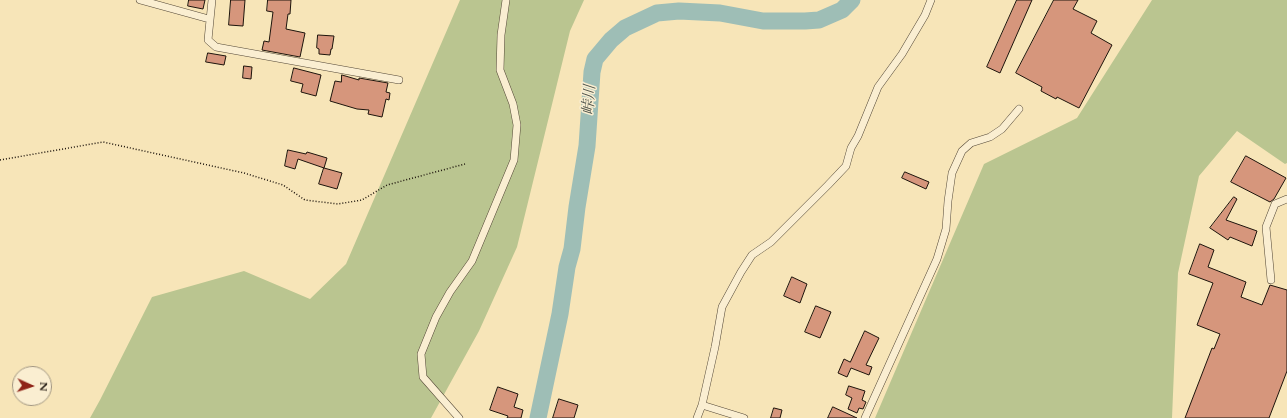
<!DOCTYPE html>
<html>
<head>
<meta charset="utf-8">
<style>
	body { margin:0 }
	#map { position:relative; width:1287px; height:418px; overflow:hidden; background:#f7e5b8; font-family:Cardo,serif }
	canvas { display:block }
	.north { position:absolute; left:12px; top:366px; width:40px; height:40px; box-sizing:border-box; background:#faeed1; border:1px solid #a29782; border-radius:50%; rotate:93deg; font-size:11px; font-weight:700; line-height:16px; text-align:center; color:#1d140c }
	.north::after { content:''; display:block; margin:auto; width:14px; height:18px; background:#8f2418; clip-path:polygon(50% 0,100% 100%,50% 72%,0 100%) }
</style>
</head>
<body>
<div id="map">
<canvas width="1287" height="418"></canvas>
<div class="north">N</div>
</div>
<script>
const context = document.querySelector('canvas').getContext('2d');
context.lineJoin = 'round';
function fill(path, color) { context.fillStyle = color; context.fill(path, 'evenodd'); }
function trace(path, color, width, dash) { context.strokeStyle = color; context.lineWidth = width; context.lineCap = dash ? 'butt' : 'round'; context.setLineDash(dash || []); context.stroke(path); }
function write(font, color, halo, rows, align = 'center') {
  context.font = font + ' Cardo,"Noto Serif JP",serif'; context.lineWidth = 3; context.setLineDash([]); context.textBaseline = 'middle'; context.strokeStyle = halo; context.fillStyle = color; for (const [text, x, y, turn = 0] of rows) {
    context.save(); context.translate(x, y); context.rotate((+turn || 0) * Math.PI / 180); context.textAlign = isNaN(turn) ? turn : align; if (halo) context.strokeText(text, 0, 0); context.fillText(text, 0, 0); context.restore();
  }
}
const green = new Path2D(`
	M460,0H584L570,31L517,247L479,331L431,418H90L100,400L152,297L244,271L310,299L346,264Z
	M1152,0H1287V163L1285,164L1237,131L1199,176L1178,273L1172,418H875L984,164L1077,118Z`);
const river = new Path2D(`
	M538,418L560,314L567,267L572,249L577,207L587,146L592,72L595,59L611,40L625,28L657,13L679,11L720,13L763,21H805L819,20L842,10L852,0`);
const building = new Path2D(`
	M189,0H205L203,9L188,6Z
	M231,0H245L243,26L229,25Z
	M268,0H291L290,14H288L286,29L305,33L300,57L262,50L264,41L269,42L273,12L267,11Z
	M1017,0H1032L1000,73L987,67Z
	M1054,0H1078L1073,9L1097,21L1091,33L1112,45L1079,108L1057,97L1056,99L1041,91L1042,87L1016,73Z
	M318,35L334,36L332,49H331L330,55L319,54V49L317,48Z
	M208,53L226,56L224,65L206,62Z
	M244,66L252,67L251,79L243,78Z
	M294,68L321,75L316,96L301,92L303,84L291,81Z
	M342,75L359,80V78L388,83L386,92L390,93L389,100L386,99L382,117L368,114L369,110L357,109L330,101L335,81L341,82Z
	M288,150L306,154L307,152L327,158L324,168L298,159L295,169L285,166Z
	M1246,156L1286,178L1274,199L1270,202L1231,182Z
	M324,168L342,173L337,189L319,184Z
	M905,172L929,182L926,189L902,178Z
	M1234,197L1237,199L1226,220L1257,231L1252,246L1230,237L1228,240L1210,228Z
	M1200,244L1214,250L1208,267L1246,282L1241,297L1262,305L1270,285L1287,290V371L1269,418H1185L1212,348L1214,349L1220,334L1197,325L1213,283L1189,274Z
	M792,277L807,284L800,303L784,296Z
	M816,306L831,312L820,338L805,332Z
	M865,331L879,338L866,365L872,367L869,375L851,368L847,377L838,373L844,359L850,362Z
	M849,386L865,391L862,400L866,402L863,409L859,408L857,413L848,409L852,398L846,395Z
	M498,387L518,394L514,407L523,410L521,418H507L508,416L490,410Z
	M559,399L578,405L574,418H553Z
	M833,407L857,418H828Z
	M774,408L782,410L780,418H771Z`);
const path = new Path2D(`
	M0,160L103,142L244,173L283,185L305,200L338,204L362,200L387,185L465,164`);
const street = new Path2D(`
	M140,0L209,19
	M212,0L208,40L216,47L399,80
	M1271,280L1266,227L1275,204L1287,199
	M702,405L744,418
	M459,418L423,377L421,354L436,317L450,292L472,261L514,160L517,125L513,104L500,70L501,35L506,0
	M697,418L702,405L715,347L722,307L741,272L752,255L771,242L828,185L846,166L851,148L858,136L878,87L902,54L925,15L931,0
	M865,418L937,259L946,229L948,201L952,173L962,151L971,143L990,137L1002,129L1019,109`);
const waterNames = [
	["峠川",590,100,-86]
];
fill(green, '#bac590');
trace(river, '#9ebeb6', 17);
fill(building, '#d6967c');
trace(building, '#1d140c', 1);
trace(street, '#544837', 8);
trace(path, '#1d140c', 1.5, [1, 2]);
trace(street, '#faeed1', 7);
write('italic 15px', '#4a5048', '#faeed1', waterNames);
</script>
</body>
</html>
